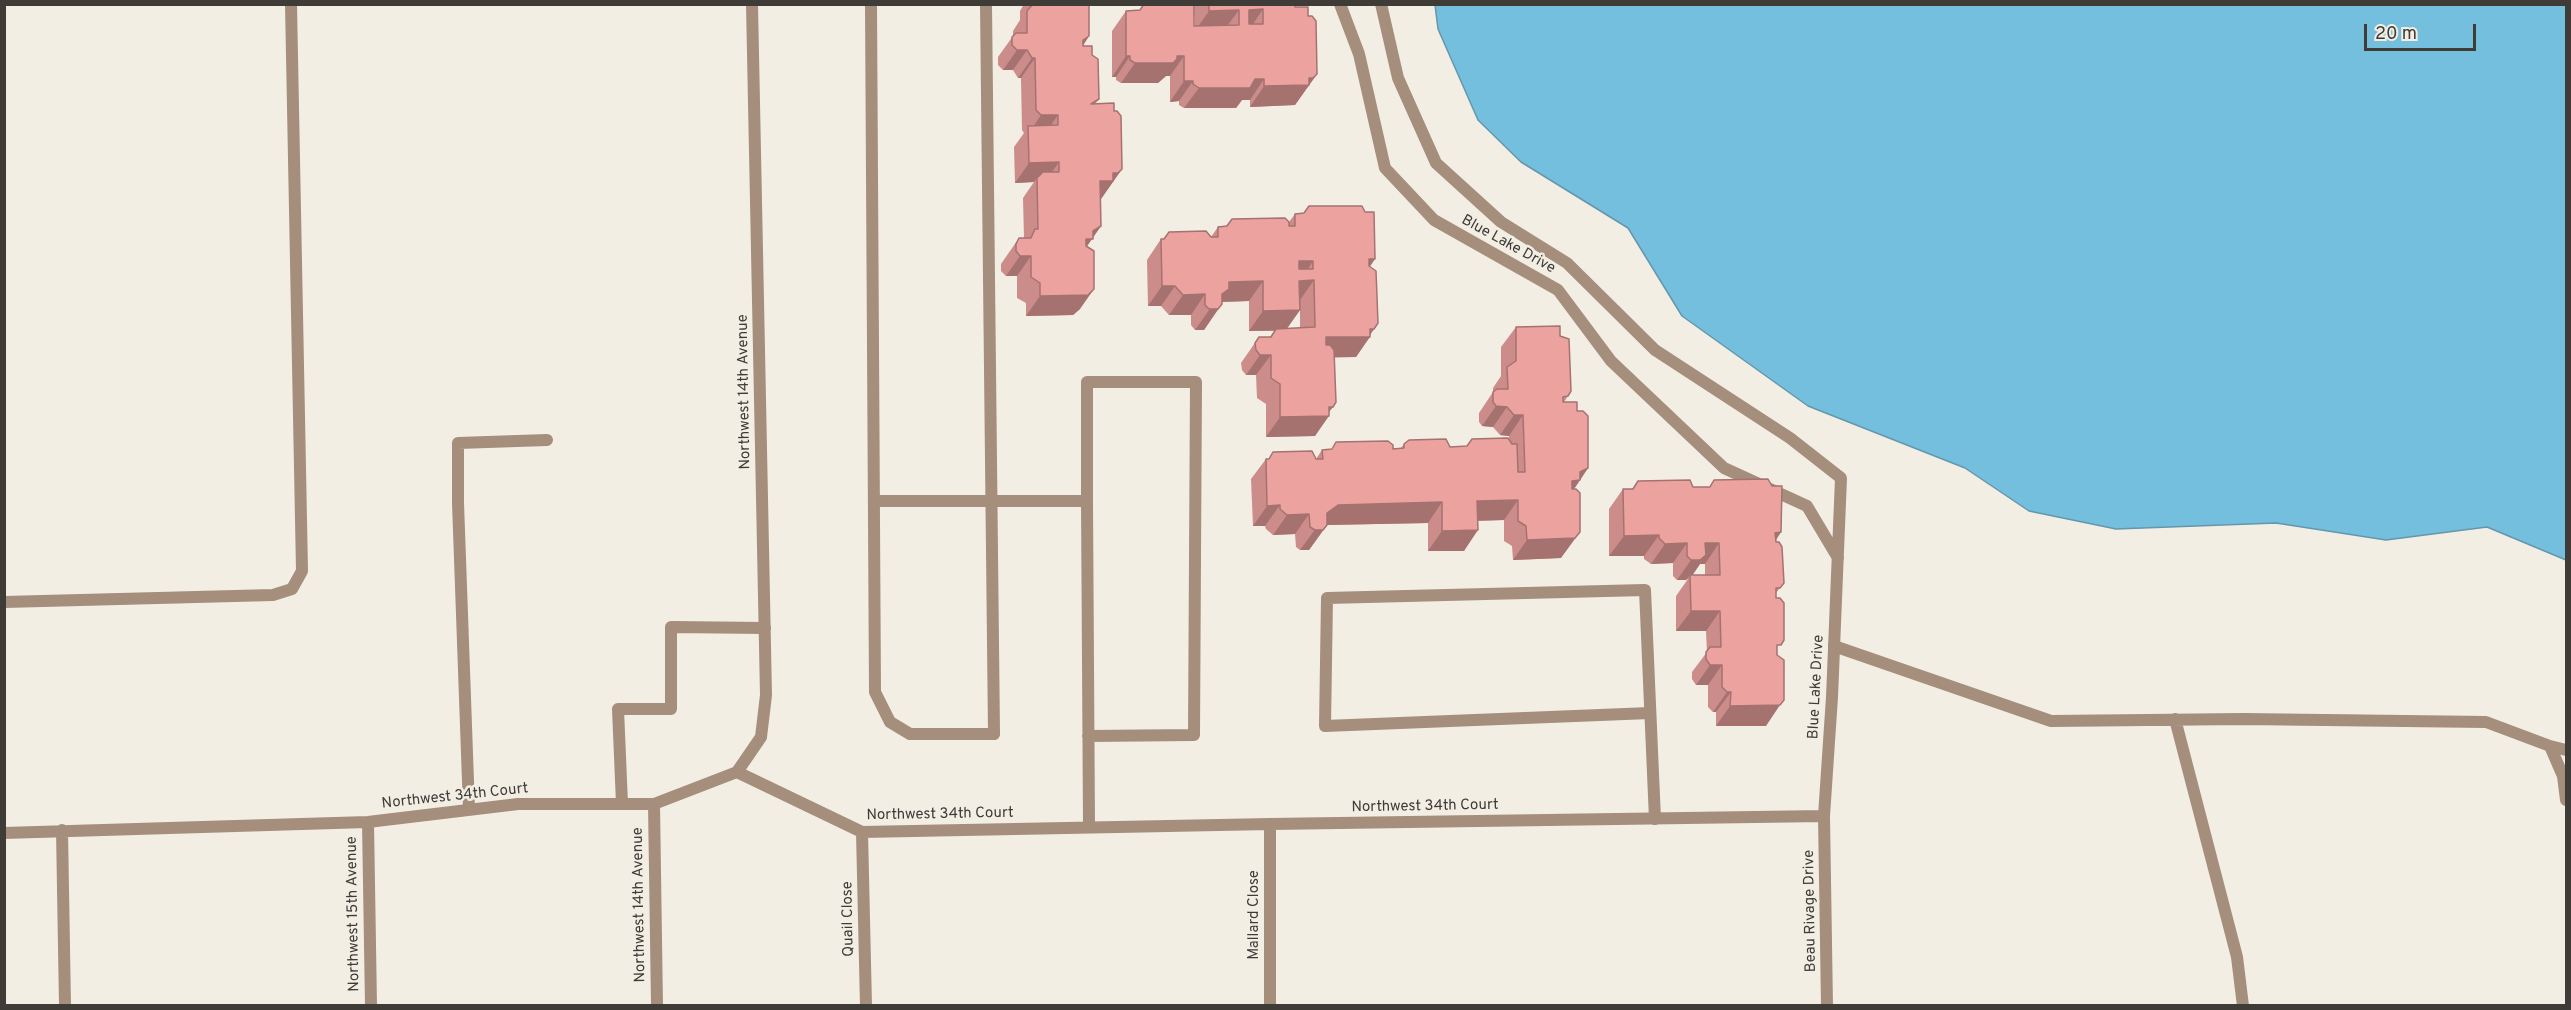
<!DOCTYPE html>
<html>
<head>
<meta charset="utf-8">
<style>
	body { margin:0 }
	#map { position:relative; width:2571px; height:1010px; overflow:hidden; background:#f3eee4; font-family:Overpass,sans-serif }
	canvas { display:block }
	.frame { position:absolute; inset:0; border:6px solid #3f3c38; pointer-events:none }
	.scale { position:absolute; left:2364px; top:24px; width:112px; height:27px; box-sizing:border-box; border:3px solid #3f3c38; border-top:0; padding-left:8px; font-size:18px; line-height:21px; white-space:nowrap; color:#3f3c38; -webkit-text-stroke:4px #f3eee4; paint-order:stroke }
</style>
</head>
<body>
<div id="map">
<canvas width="2571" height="1010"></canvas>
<div class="frame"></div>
<div class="scale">20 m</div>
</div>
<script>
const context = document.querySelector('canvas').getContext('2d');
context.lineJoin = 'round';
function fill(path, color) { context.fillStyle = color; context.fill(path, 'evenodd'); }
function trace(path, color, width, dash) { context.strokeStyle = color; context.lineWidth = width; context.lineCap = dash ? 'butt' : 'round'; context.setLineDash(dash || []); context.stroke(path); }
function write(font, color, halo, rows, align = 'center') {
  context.font = font + ' Overpass,sans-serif'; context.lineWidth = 5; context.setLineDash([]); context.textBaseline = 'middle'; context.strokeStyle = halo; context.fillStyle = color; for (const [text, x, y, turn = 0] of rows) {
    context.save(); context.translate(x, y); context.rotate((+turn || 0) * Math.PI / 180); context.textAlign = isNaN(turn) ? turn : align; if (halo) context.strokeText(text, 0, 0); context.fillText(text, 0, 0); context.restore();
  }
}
const water = new Path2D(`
	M1435,5H2566V560L2487,527L2386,540L2276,523L2116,529L2029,511L1965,468L1808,406L1682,316L1628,228L1521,162L1478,120L1438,29Z`);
const service = new Path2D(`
	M986,4L994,734
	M4,602L273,595L292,589L302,571L291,4
	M1834,646L2051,721L2243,719L2486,722L2550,746L2563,776L2566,800
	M1650,713L1325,726L1327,598L1645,590L1655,819
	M2175,719L2237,957L2243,1006
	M2550,746L2566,750
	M622,804L618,709H671V627L765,628
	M469,809L458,503V443L547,440`);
const minor = new Path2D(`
	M871,4L875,692L890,722L910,734H994
	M1340,4L1359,54L1385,168L1434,220L1558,290L1611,361L1724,468L1807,506L1838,558
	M1381,4L1398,78L1436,163L1501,222L1567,263L1655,350L1790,438L1841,478L1832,697L1824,816L1827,1006
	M874,501H1087V382H1196L1194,735L1088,736
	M1087,501L1089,827
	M737,772L761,737L766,695L752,4
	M654,804L657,1006
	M368,822L371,1006
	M1270,824V1006
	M62,830L65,1006
	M862,832L866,1006
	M4,833L368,822L518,804H654L737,772L862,832L1270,824L1824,816`);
const wall = new Path2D(`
	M1024,4H1089V36L1083,46L1092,55L1099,99L1095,104L1114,111L1122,169L1100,200L1101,226L1087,246L1080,309L1073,315L1026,316V303L1017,298V276H1006L1001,271V264L1019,238H1024L1023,198L1034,182L1015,183L1014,147L1024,133L1022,130L1021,78H1018L1013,70H1003L998,65V57L1013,36V31L1020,20V11Z
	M1194,4H1295V7L1308,16L1317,74L1295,105L1250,107V100H1242L1236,108H1184L1179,105V101L1170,102V76H1166L1158,83H1121L1116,80V77H1112V31L1126,11L1195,26Z
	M1295,214L1370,267L1378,323L1356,357H1334L1329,412L1315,436L1266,437V404L1257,398L1256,375H1246L1242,370L1241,363L1259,337H1270L1275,331H1249V301L1222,302L1204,330H1195L1191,325V315H1169L1161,306H1148L1147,260L1161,239L1211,237L1218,227L1226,226L1232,219L1289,222ZM1300,300V328H1287L1300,310Z
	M1516,327L1560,336L1568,396L1564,402L1577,411L1588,468L1574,489L1561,558L1513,560L1512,546L1504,541V520L1478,521L1464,551H1428V523L1327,525L1309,550H1300L1296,547L1295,534L1273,535L1266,529L1265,526H1253L1251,479L1266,459H1269L1273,452L1316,459L1322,450L1401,448L1404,444L1450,447L1467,446L1509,440V436L1500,435L1493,427L1482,426L1479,422V413L1493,392V388L1501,376V347Z
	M1714,480L1781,532L1776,540L1784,583L1776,593L1777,650L1766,726H1716V712H1713L1708,707V685H1696L1692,679V672L1707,652L1706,631H1676V596L1688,579L1686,580H1677L1673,576V563L1651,564L1644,559V556H1609V509L1623,489H1632L1638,481L1693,487H1709ZM1700,564H1705V575H1692Z`);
const shadedWall = new Path2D(`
	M1263,9L1249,30V10Z
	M1239,10L1224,30L1195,31L1209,11Z
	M1089,36L1075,57L1083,40Z
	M1017,50H1027L1013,70H1003Z
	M1126,56H1130L1116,77H1112Z
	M1177,56H1184L1170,76H1166L1158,83H1121L1135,63Z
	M1032,58H1035L1021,78H1018Z
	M1317,74L1295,105L1250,107L1264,86L1309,78Z
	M1255,79H1264L1250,100H1242L1236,108H1184L1199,88Z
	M1184,81H1193L1179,101L1170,102Z
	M1041,115H1058L1044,135L1029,133Z
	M1059,162L1045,182L1037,178L1034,182L1015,183L1029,163Z
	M1122,169L1099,202L1100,181Z
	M1101,226L1078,259H1072L1093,231Z
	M1020,256H1031L1017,276H1006Z
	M1369,259H1375L1361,280Z
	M1299,261H1313L1300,281L1314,280L1300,300Z
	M1263,281L1249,301L1220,302L1222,304L1204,330H1195L1229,282Z
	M1162,286H1175L1161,306H1148Z
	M1094,289L1080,309L1073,315L1026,316L1040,296Z
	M1205,294L1191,315H1169L1183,295Z
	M1300,310L1286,330L1249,331L1263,311Z
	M1370,329H1374L1368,337H1370L1356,357L1312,358L1326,337Z
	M1260,355H1271L1256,375H1246Z
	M1496,406L1507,407L1493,427L1482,426Z
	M1329,407H1333L1326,416H1329L1315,436L1266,437L1280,417Z
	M1514,415H1523L1509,436L1500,435Z
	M1588,468L1566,501L1572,481L1580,472Z
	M1518,500L1504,520L1463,521L1477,501Z
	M1442,502L1428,523L1327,525L1309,550H1300L1327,513L1338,505Z
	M1280,505L1265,526H1253L1267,506Z
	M1309,514L1295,534L1273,535L1287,515Z
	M1478,530L1464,551H1428L1442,531Z
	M1580,532L1561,558L1513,560L1527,540Z
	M1781,532L1767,553L1775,533Z
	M1659,535L1644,556H1609L1624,536Z
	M1687,543L1673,563L1651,564L1665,544Z
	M1705,543H1719L1705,564H1700L1692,576L1690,575L1686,580H1677L1691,560Z
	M1691,611H1720L1706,631H1676Z
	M1710,665H1722L1708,685H1696Z
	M1727,692H1731L1716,712H1713Z
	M1780,705L1766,726H1716L1730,706Z`);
const building = new Path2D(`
	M1033,4H1089V36L1083,40V46H1092V55L1098,59L1099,99L1091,104L1114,103V111H1117L1121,116L1122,169L1118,173H1113V181H1100L1101,226L1093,231V239H1086V246L1094,251V289L1088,295L1040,296V283L1031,277V256H1020L1016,251V244L1019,238H1031L1035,229H1038L1037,178L1043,172H1059V162L1029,163L1028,126L1058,125V115H1041L1036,110L1035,58H1032L1027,50H1017L1012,45V37L1016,33H1027V11Z
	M1144,4H1193L1194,6V26L1239,25V10L1209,11V4H1295V7H1308V16H1312L1316,21L1317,74L1313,78H1309V85L1264,86V79H1255L1250,88H1199L1193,84V81H1184V56H1177V59L1173,63H1135L1130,60V56H1126V11L1140,10ZM1263,9V24H1249V10Z
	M1309,206H1362L1365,212H1374L1375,259H1369V266L1376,271L1378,323L1374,329H1370V337H1326V345H1330L1334,350L1336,402L1333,407H1329V416L1280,417V384L1271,378V355H1260L1256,350L1255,343L1259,337H1271L1276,329L1315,327L1314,280L1299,281L1300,310L1263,311V281L1229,282V289L1222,294V304L1218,309H1209L1205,305V294L1183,295L1175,286H1162L1161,239H1164L1169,232L1206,231L1211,237H1218V227L1227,226L1232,219L1285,218L1289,222V226H1295V214L1304,213ZM1299,261H1313V269H1299Z
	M1560,326V336L1569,339L1571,391L1568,396L1563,397V402H1577V411H1583L1588,416V468L1580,472V480L1572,481V489H1576L1580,493V532L1575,538L1527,540L1526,526L1518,521V500L1477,501L1478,530L1442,531V502L1338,505L1327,513V525L1323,530H1315L1310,527L1309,514L1287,515L1280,509V505L1267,506L1266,459H1269L1273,452L1312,451L1316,459H1323L1322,450L1332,449L1336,442L1388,441L1393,445V449L1404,448V444L1409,440L1446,439L1450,447L1467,446L1472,439L1508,438L1512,444H1517L1518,472H1525L1523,415H1514L1507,407L1496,406L1493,402V392L1497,389H1508L1507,367L1516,361V327Z
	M1768,479L1772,486H1782L1781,532L1775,533L1776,542H1779L1782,547L1784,583L1780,588H1776V598H1780L1784,603V640L1781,645H1777V655L1784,660V700L1780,705L1730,706L1731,692H1727L1722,687V665H1710L1706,659V652L1710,647H1721L1720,611H1691L1690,575H1720L1719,543H1705L1706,555L1700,560H1691L1687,556V543L1665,544L1659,538V535L1624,536L1623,489H1633L1638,481L1690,480L1693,487H1710L1714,480Z`);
const streetNames = [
	["Blue Lake Drive",1508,245,29],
	["Northwest 14th Avenue",745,392,-91],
	["Blue Lake Drive",1817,687,-87],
	["Northwest 34th Court",455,797,-6],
	["Northwest 34th Court",1425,807,-1],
	["Northwest 34th Court",940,815,-1],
	["Northwest 14th Avenue",640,905,-91],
	["Beau Rivage Drive",1811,911,-91],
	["Northwest 15th Avenue",354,914,-91],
	["Mallard Close",1255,915,-90],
	["Quail Close",849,919,-91]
];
fill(water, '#74bede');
trace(water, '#6497ac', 1.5);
trace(service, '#a58e7b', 12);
trace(minor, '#a58e7b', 12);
fill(wall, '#cb8c8a');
fill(shadedWall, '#a57270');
fill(building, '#eca3a0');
trace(building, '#a57270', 1.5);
write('15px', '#3f3c38', '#f3eee4', streetNames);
</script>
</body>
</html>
